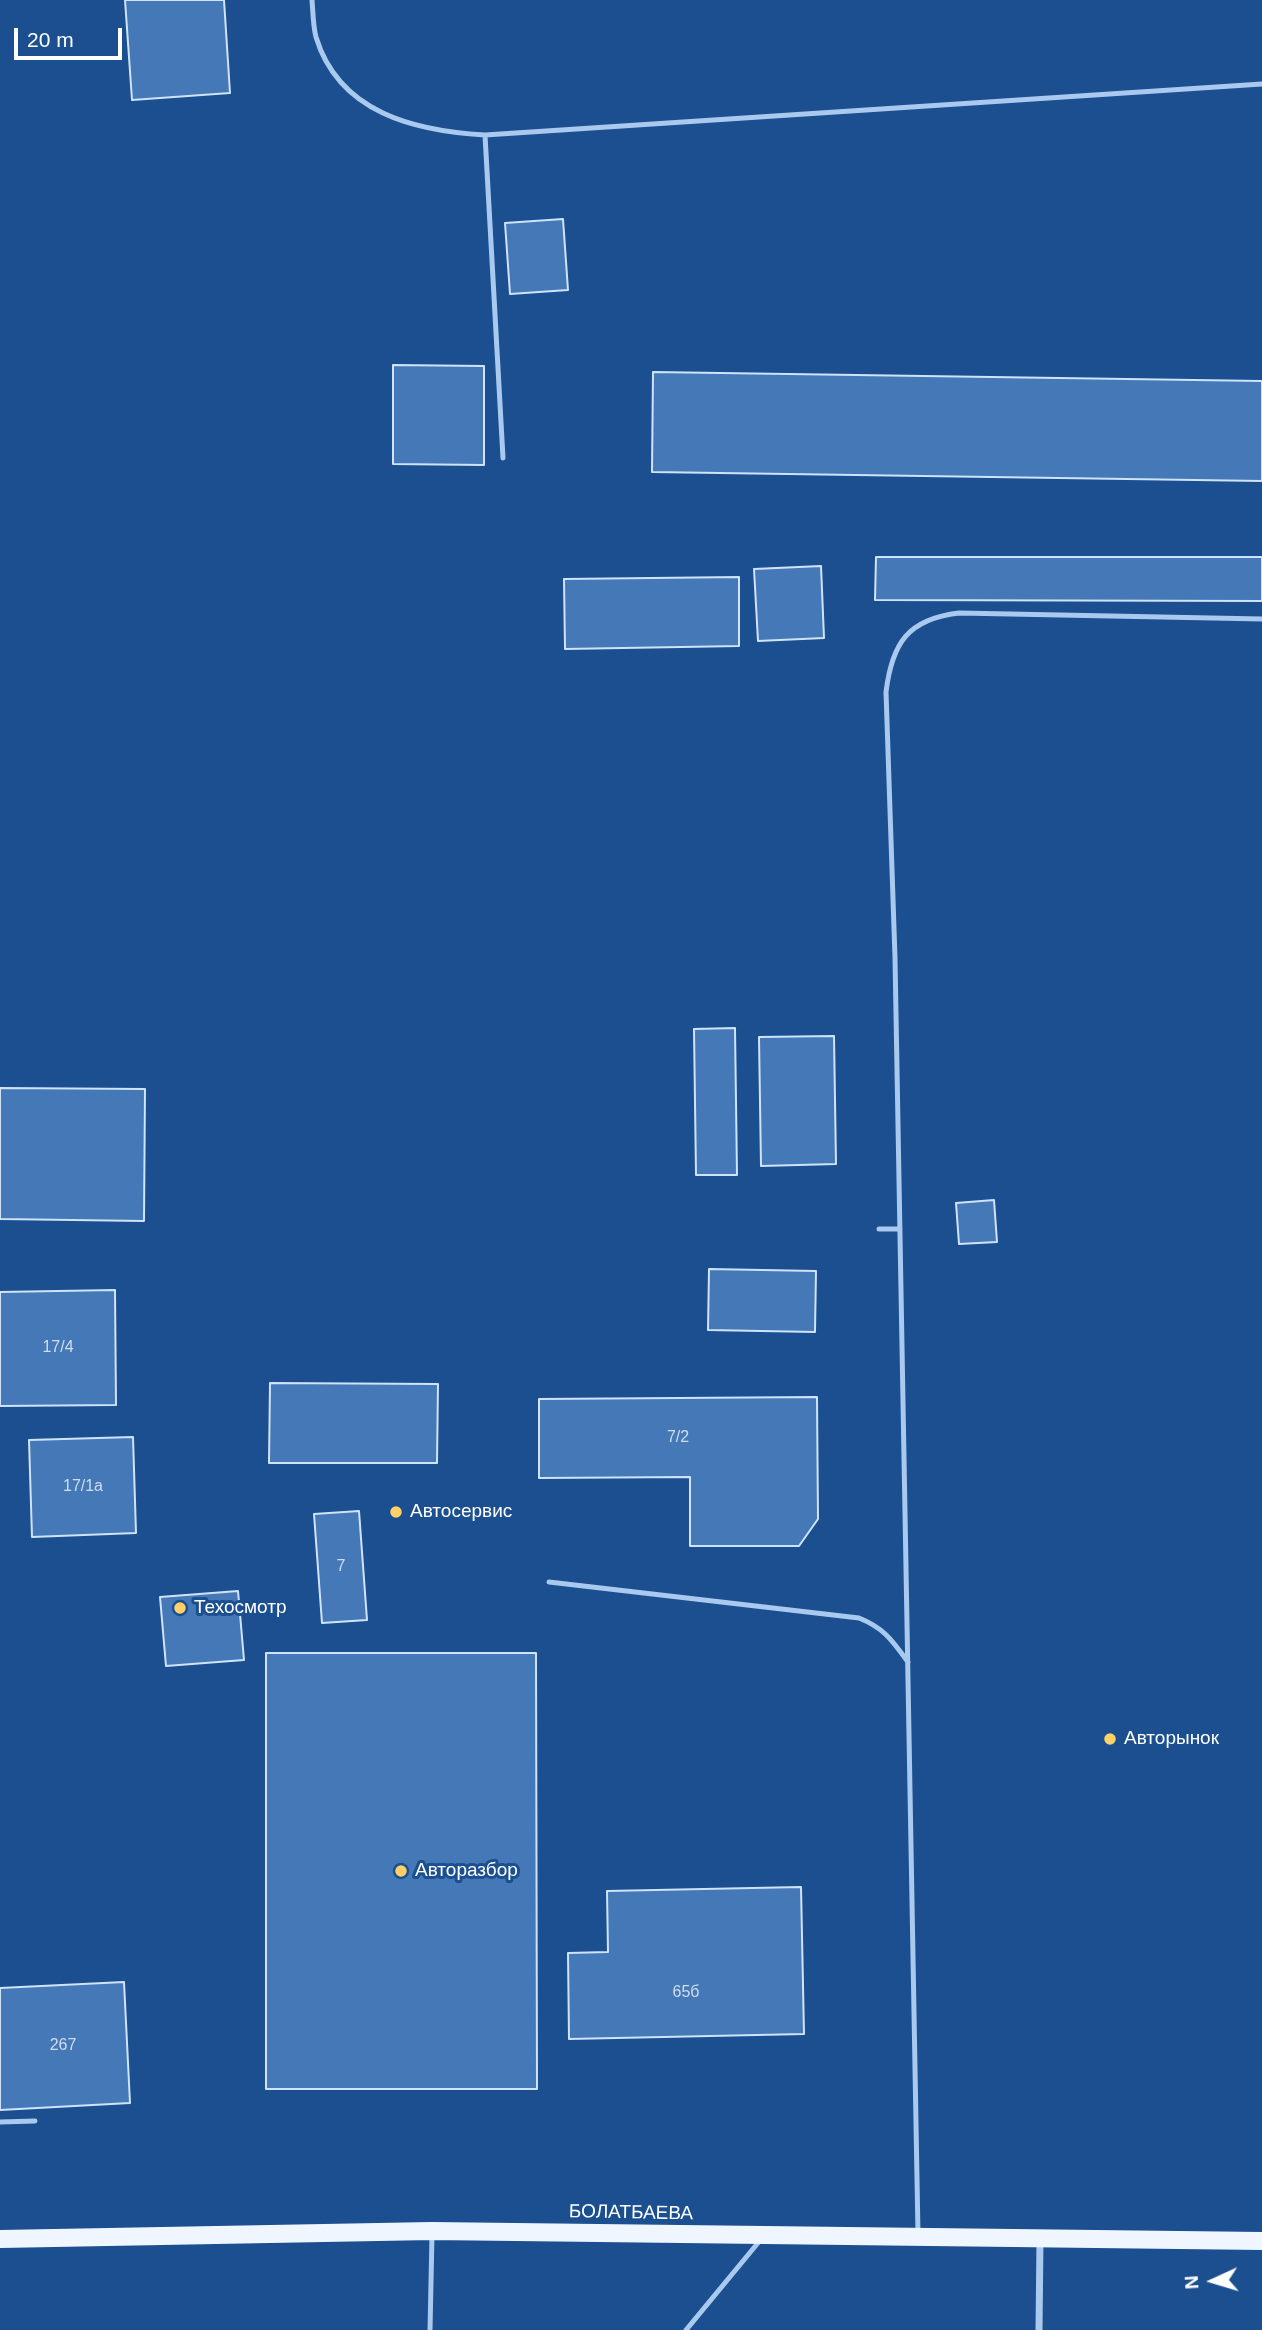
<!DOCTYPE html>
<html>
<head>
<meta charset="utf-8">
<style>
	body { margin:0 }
	#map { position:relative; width:1262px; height:2330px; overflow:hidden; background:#1b4f8f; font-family:Helvetica,sans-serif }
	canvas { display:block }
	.north { position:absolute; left:1178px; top:2246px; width:70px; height:70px; -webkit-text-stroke:5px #1b4f8f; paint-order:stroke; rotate:266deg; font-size:19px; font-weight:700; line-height:28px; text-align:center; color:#fff }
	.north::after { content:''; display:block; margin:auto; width:24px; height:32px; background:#fff; clip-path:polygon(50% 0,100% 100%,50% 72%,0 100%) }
	.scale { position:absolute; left:14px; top:28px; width:108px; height:32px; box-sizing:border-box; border:4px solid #fff; border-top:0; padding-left:9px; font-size:21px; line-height:24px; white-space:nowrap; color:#fff; -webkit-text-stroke:5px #1b4f8f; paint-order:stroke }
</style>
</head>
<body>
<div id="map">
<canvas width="1262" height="2330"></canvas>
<div class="north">N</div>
<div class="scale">20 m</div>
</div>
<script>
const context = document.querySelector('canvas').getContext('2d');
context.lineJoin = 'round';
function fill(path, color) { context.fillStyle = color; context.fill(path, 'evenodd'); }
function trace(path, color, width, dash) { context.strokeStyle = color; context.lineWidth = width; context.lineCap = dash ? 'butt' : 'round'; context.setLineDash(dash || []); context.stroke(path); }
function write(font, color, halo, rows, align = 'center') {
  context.font = font + ' Helvetica,sans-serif'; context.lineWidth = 6; context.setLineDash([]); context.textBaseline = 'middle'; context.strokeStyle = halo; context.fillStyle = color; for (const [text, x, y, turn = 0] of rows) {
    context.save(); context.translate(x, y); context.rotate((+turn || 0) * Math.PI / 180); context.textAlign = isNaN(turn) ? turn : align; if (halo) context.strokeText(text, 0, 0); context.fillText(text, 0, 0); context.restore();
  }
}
const building = new Path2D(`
	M125,0H224L230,93L132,100Z
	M563,219L568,290L510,294L505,223Z
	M393,365L484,366V465L393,464Z
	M653,372L1262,381V481L652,472Z
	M876,557H1262V601L875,600Z
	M821,566L824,638L758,641L754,569Z
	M739,577V646L565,649L564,579Z
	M735,1028L737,1175H696L694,1029Z
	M834,1036L836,1164L761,1166L759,1037Z
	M0,1088L145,1089L144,1221L0,1219Z
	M994,1200L997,1242L959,1244L956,1203Z
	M709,1269L816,1271L815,1332L708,1330Z
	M115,1290L116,1405L0,1406V1292Z
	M270,1383L438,1384L437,1463H269Z
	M817,1397L818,1519L799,1546H690V1477L539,1478V1399Z
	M133,1437L136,1533L32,1537L29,1440Z
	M359,1511L367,1620L322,1623L314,1514Z
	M238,1591L244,1660L166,1666L160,1597Z
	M266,1653H536L537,2089H266Z
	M801,1887L804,2034L569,2039L568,1953L608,1952L607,1891Z
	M124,1982L130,2103L0,2110V1988Z`);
const lane = new Path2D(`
	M312,0C313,12 313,26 316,37C339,113 415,131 485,135L1262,84
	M485,135L503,458
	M879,1229H900
	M549,1582L859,1618C884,1628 892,1640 908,1662
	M0,2122L35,2121
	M918,2234L895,958L886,692C892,643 908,619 959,613L1262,619
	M430,2330L432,2235
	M686,2330L762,2238`);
const street = new Path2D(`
	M1039,2330L1040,2240`);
const primary = new Path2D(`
	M0,2239L432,2231L1262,2241`);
const markers = [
	[396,1512,7,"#ffd166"],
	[180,1608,7,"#ffd166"],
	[1110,1739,7,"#ffd166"],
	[401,1871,7,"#ffd166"]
];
const numberNames = [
	["17/4",58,1348],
	["7/2",678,1438],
	["17/1а",83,1487],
	["7",341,1567],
	["65б",686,1993],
	["267",63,2046]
];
const poiNames = [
	["Автосервис",410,1512],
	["Техосмотр",194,1608],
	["Авторынок",1124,1739],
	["Авторазбор",415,1871]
];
const streetNames = [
	["БОЛАТБАЕВА",631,2213,1]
];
fill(building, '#4478b7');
trace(building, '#cfe3fa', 2);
trace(lane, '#a9c9ee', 5);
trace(street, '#a9c9ee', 7);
trace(primary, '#f0f6ff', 18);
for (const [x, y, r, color] of markers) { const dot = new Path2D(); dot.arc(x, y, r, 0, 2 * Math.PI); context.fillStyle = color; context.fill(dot); trace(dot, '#1b4f8f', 2.5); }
write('16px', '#d0dded', null, numberNames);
write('19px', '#fff', '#1b4f8f', poiNames, 'left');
write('19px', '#fff', '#1b4f8f', streetNames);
</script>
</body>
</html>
